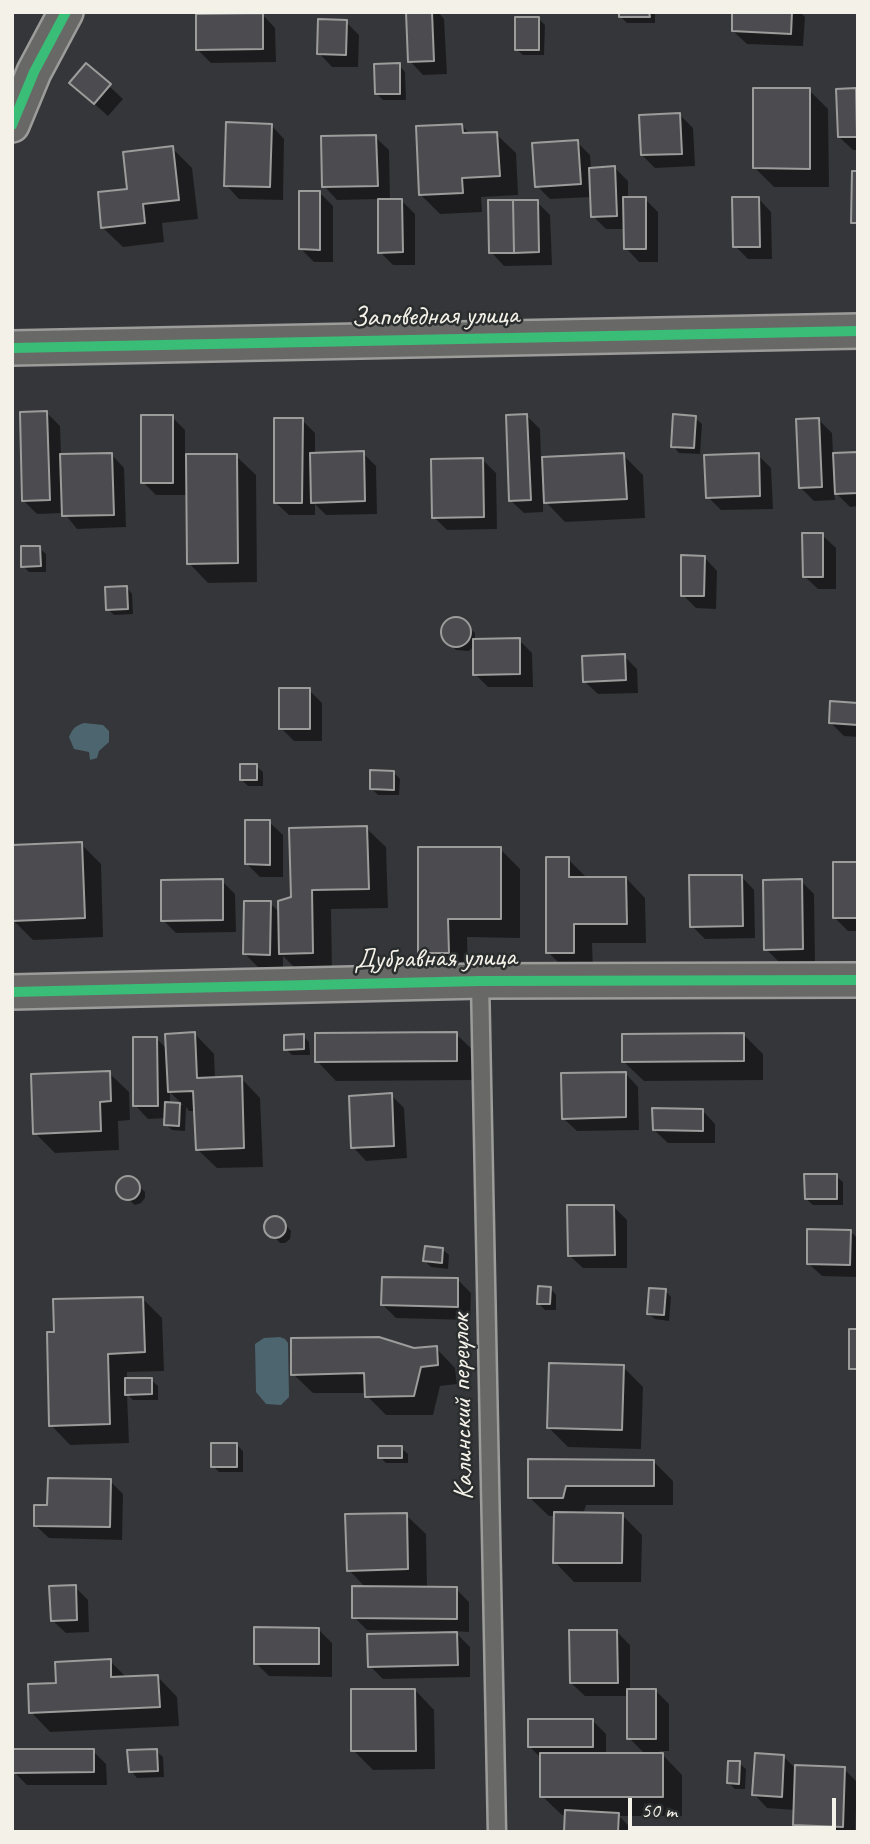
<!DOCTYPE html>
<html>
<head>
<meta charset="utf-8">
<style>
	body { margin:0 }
	#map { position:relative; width:870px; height:1844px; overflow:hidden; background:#353639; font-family:Caveat,sans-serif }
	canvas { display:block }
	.frame { position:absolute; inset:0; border:14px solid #f4f1e8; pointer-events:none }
	.scale { position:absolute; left:628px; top:1798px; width:208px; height:32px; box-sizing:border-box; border:4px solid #f4f1e8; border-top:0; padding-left:9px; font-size:21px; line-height:24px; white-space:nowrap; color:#f4f1e8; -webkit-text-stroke:5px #2a2d2e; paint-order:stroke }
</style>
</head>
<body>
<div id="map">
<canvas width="870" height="1844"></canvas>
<div class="frame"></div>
<div class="scale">50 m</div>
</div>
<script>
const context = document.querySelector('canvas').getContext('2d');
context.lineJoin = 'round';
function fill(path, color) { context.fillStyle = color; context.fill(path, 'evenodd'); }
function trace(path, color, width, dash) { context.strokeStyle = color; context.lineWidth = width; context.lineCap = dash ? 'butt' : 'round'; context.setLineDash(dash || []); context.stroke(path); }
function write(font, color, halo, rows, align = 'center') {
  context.font = font + ' Caveat,sans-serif'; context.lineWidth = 5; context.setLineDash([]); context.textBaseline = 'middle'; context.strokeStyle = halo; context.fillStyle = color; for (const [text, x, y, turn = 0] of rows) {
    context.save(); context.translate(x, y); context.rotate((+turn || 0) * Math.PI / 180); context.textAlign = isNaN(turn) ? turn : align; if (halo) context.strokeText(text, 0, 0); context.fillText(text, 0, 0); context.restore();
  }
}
const water = new Path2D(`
	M84,723L103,725L109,731V742L99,751L97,758L90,760L89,752L74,749L69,737C73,728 75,726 84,723Z
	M280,1337L285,1339L288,1343L289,1397L281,1405L266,1404L256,1392L255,1344L264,1338Z`);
const shadow = new Path2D(`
	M407,12H438L444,19L447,74L423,75L410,61Z
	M621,12H655V23H627L621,17Z
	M734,12H800L805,17L803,46L747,44L733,31Z
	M262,14L275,28L276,62L211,63L198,50Z
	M538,18L545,25L544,55H523L516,49Z
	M346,22L359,35L358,67H332L319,53Z
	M86,65L123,99L108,116L71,83Z
	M399,65L405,72L406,100H383L377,94Z
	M809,90L828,109L829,187H774L755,168Z
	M856,90L858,92V150H853L839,137Z
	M680,115L693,128L695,166L655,168L642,155Z
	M271,125L284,139L283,200L239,199L226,185Z
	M462,126L471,135L496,134L516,153L518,195L481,197L482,212L440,214L421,195Z
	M375,137L389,150L390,201H402L415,214V265H393L380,252L379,199L337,200L324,186Z
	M577,142L590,155L591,169L615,168L628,181V199H645L658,212V262H639L626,248V229H606L593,216L592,197L550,199L537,186Z
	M172,148L192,168L198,219L162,223L164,242L123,247L103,228L129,191Z
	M320,193L333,206V262H314L301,249Z
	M758,198L771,212L772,259H748L735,246Z
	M537,202L550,215L552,265L504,266L491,252Z
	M47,413L60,426L61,456L111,454L124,468L126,527L77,529L64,513L37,514L24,501Z
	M527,416L540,429L541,459L623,455L643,475L645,518L565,522L543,499V512L524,513L510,500Z
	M172,417L185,430V456H236L256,475L257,582L208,583L189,563L188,495H156L143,482Z
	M695,418L702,424L700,454L679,453L673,446Z
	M302,420L315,433V454L363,453L376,466L377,514L326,515L315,504V515H289L275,502Z
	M819,420L832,433L833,455L858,454V506L850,507L834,491L835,500L814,501L801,488Z
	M758,455L771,468L773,509L721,510L708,497Z
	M483,460L496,473L497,529L447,530L434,517Z
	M822,535L836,548V589H818L804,576Z
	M39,548L46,554V572H29L23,566Z
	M704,557L717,571L716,609L696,608L683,595Z
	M126,587L132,594L133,614L114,615L108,609Z
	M457,618L475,633V641L519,640L532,653L533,687H488L475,674L474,646L469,651L456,650L444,637L443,628L448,620Z
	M624,656L637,669L638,693L598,694L584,681Z
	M309,690L322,703V741H294L281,728Z
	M858,705V737L844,736L831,723Z
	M256,766L263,772V786H248L242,780Z
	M393,772L400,779L399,795H378L372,789Z
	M269,822L283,835V877H260L247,864Z
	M366,828L386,847L388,908L331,909L332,972L300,973L283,956V967H258L245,954L270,903L280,913Z
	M81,844L101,864L103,937L33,940L13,920Z
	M500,849L520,869V938L467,937L468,972H439L420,952Z
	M568,859L588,879L626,878L645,898L646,943H592L593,971L568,972L548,952Z
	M858,864V931H848L835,918Z
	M741,876L754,890L755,938L705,939L692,926Z
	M222,881L235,894L236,932L176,933L163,920Z
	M801,881L814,894L815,962H779L766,949Z
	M195,1034L214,1054L215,1079L241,1078L260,1098L263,1167L217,1168L197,1149L196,1111H189L186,1107L185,1131L172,1130L165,1124L166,1118L148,1119L135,1105L157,1039L167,1049ZM170,1092L183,1105L170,1104Z
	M456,1034L476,1053V1080L336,1081L317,1061Z
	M743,1034L763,1054V1080L644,1081L624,1062Z
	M303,1036L309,1042L310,1055H292L286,1049Z
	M109,1073L129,1092L130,1120L118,1121L119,1150L55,1153L35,1133Z
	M625,1073L638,1087L639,1130L577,1131L563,1118Z
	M391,1095L404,1108L407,1158L366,1161L353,1147Z
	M702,1110L715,1124V1143H668L654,1130Z
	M836,1176L843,1182V1205H813L806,1199Z
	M131,1178L145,1192V1198L141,1203L135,1205L119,1192V1185L122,1180Z
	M614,1207L627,1220V1268H583L569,1255Z
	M271,1219H280L291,1231L290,1239L285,1243H280L267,1229Z
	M851,1232L858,1239V1277L822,1276L808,1263Z
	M442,1249L449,1255L448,1269L431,1267L425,1261Z
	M458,1280L471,1293L470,1320L396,1318L383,1305Z
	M550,1288L556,1295V1310H545L538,1303Z
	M665,1290L671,1297L669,1321L655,1319L648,1313Z
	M142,1298L162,1318L164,1371L127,1372V1380H151L158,1386V1400H133L127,1394L129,1443L70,1445L51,1425L55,1333Z
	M436,1348L455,1368L457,1384L440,1386L433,1415H386L367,1396V1393H313L293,1374L414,1350Z
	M623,1367L643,1387L641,1449L568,1447L548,1427Z
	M236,1444L243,1451V1472H219L213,1466Z
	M401,1448L408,1454V1463H386L380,1457Z
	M529,1461H653L673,1481V1505H586L583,1515H622L642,1535L641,1582H574L555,1562V1516H549L529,1497Z
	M110,1481L123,1494L122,1540L49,1538L35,1525L49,1507Z
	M406,1515L426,1534L427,1588L456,1589L469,1602V1632L454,1631L470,1647V1677L383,1679L370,1666L429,1634V1631L367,1630L354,1617L366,1588L349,1570Z
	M75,1587L88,1600L89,1632L66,1633L52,1620Z
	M319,1630L332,1643V1677L269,1676L256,1663Z
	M617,1632L630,1645V1691H656L669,1704V1751H659L682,1775V1816H619L631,1828V1832H566L567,1816L562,1815L542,1796V1759L529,1746L592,1720L606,1734V1755H646L629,1738V1696H585L571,1683Z
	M110,1661L127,1678L158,1677L177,1697L179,1726L50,1732L31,1712L58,1685Z
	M415,1690L434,1710L435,1769L373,1770L353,1750Z
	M93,1751L106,1764L107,1785H27L14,1772Z
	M156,1751L163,1757L164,1777L137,1778L131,1771Z
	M784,1757L797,1770L844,1769L857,1782L855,1832H802L795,1825V1810L767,1808L754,1794Z
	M739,1763L746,1769L745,1789H735L728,1782Z`);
const building = new Path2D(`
	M406,12H432L434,61L408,62Z
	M619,12H649L650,17H619Z
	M732,12H792L791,34L732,31Z
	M263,13V49L196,50V14Z
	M515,17H539V50H515Z
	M318,19L347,20L346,55L317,54Z
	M86,63L111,84L94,104L69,83Z
	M400,63V94H375L374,64Z
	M753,88H810V169L753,168Z
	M856,88L857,137H838L836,89Z
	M680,113L682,154L641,155L639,115Z
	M226,122L272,124L270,187L224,186Z
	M462,124L463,133L497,132L500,176L462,178L463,193L419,195L416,126Z
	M376,135L378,186L322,187L321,136Z
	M578,140L581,184L535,187L532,143Z
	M173,146L179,200L143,204L145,223L101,228L98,192L127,189L123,152Z
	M615,166L617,216L591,217L589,168Z
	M852,171H858V223H851Z
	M299,191H320V250L299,249Z
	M623,197H646V249H624Z
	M732,197H759L760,247H733Z
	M378,199H402L403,252L378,253Z
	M488,200H513L514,253H489Z
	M513,200H538L539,252L514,253Z
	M47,411L50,500L22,501L20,412Z
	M527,414L531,500L509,501L506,415Z
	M673,414L696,416L694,448L671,447Z
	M141,415H173V483H141Z
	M274,418H303L302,503H274Z
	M819,418L822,487L799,488L796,419Z
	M364,451L365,501L311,503L310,453Z
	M858,452V493L835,494L833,453Z
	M112,453L114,515L62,516L60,454Z
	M624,453L627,499L544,503L542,457Z
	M759,453L760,496L706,498L704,455Z
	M186,454H237L238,563L187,564Z
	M483,458L484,517L432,518L431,459Z
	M802,533H823V577H803Z
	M21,546H40L41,566L21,567Z
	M681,555L705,556L704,596H681Z
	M127,586L128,609L106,610L105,587Z
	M441 632a15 15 0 1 1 30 0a15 15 0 1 1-30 0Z
	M520,638V674L473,675V639Z
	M625,654L626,680L583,682L582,656Z
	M279,688H310V729H279Z
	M830,701L858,703V725L829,723Z
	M240,764H257V780H240Z
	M370,770L394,771V790L370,789Z
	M245,820H270V865L245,864Z
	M367,826L369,889L312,890L313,953L279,954L278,901L291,897L289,828Z
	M82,842L85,918L12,921V845Z
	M418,847H501V919H448L449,953H418Z
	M546,857H569V877H626L627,924H574V953H546Z
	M833,862H858V918H833Z
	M689,875H742L743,926L690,927Z
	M223,879V920L161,921V880Z
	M802,879L803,949L764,950L763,880Z
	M244,901H271L270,955L243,954Z
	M195,1032L197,1078L242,1076L244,1148L196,1150L193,1091L168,1092L165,1034Z
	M457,1032V1061L315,1062V1033Z
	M744,1033V1061L622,1062V1034Z
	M304,1034V1049L284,1050V1035Z
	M133,1037H157L158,1106H133Z
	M110,1071L111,1101L100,1102L101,1131L33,1134L31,1074Z
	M626,1072V1117L562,1119L561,1073Z
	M392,1093L394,1146L351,1148L349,1096Z
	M165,1102L180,1103L179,1126L164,1125Z
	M652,1108L703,1109V1131L653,1130Z
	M804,1174H837V1199H805Z
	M116 1188a12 12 0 1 1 24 0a12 12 0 1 1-24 0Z
	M567,1205H614L615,1255L568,1256Z
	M264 1227a11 11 0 1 1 22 0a11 11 0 1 1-22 0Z
	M807,1229L851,1230L850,1265L807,1264Z
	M425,1246L443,1248L442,1263L423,1261Z
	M382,1277L458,1278V1307L381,1305Z
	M538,1286L551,1287L550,1304H537Z
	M649,1288L666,1289L664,1315L647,1314Z
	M143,1297L145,1352L108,1354L110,1424L49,1426L47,1332H54L53,1299Z
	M849,1329H858V1369H849Z
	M379,1337L414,1348L437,1346L438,1365L421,1367L414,1396L365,1397L364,1373L291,1375V1338Z
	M549,1363L624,1365L622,1430L547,1428Z
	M125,1378H152V1394L125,1395Z
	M211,1443H237V1467H211Z
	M378,1446H402V1458H378Z
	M528,1459L654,1460V1486H566L563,1498H528Z
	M48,1478L111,1479L110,1527L34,1526V1505H47Z
	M554,1512L623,1513L622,1563H553Z
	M407,1513L408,1569L347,1571L345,1514Z
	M76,1585L77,1620L51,1621L49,1586Z
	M352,1586L457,1587V1619L352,1618Z
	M254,1627L319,1628V1664H254Z
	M569,1630H617L618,1683H570Z
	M457,1632L458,1665L368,1667L367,1634Z
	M111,1659V1677L158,1675L160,1707L29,1713L28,1684L56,1683L55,1662Z
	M351,1689H415L416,1751H351Z
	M627,1689H656V1739H627Z
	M528,1719H593V1747H528Z
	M12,1749H94V1772L12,1773Z
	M157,1749L158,1771L129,1772L127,1750Z
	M540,1753H663V1797H540Z
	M755,1753L784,1755L782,1797L752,1795Z
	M728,1761H740L739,1784L727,1783Z
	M795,1765L845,1767L843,1827L793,1825Z
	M565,1810L619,1813L618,1832H564Z`);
const service = new Path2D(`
	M480,981L497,1832`);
const minor = new Path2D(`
	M12,125L34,72L66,12
	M12,348L858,331
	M12,992L480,981L858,980`);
const cycleway = new Path2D(`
	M12,125L34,72L66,12
	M12,348L858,331
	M12,992L480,981L858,980`);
const streetNames = [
	["Заповедная улица",435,317,-1],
	["Дубравная улица",435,959,-1],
	["Калинский переулок",463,1407,-91]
];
fill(water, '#4d656f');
fill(shadow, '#0007');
fill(building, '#4c4b50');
trace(building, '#9c9c9b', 2);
trace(service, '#9c9c9b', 21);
trace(minor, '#9c9c9b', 38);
trace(service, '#686866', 16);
trace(minor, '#686866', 33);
trace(cycleway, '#3abd76', 10);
write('28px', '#f4f1e8', '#2a2d2e', streetNames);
</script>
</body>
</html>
